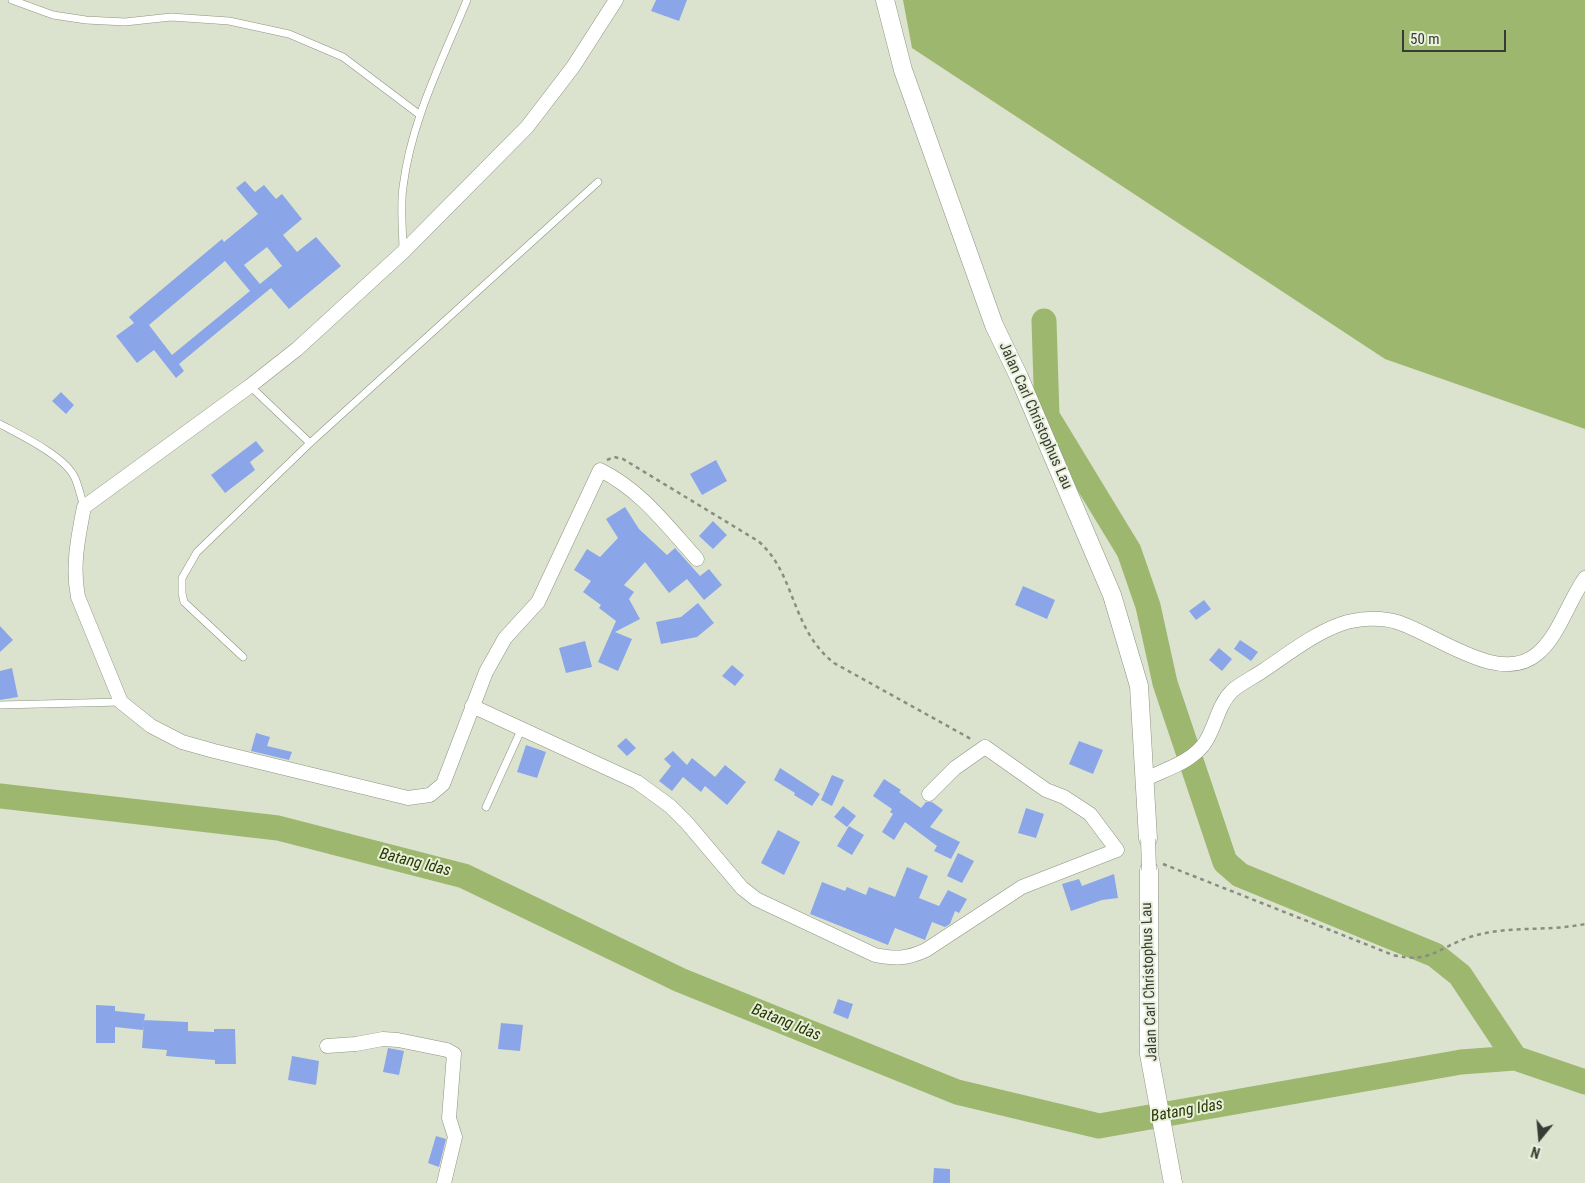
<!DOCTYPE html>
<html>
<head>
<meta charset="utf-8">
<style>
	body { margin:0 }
	#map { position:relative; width:1585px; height:1183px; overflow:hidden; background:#dbe3cf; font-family:"Roboto Condensed",sans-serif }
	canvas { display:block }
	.north { position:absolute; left:1515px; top:1113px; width:50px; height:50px; -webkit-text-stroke:4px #e8f0dc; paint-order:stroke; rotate:197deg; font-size:14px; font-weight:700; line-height:20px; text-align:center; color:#383b33 }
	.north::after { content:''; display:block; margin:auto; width:18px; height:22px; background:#383b33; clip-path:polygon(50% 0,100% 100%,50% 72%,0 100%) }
	.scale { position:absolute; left:1402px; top:30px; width:104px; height:22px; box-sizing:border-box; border:2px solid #383b33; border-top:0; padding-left:6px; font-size:15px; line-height:18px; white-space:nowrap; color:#383b33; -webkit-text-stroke:4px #e8f0dc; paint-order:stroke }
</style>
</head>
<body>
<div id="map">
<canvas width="1585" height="1183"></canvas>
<div class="north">N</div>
<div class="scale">50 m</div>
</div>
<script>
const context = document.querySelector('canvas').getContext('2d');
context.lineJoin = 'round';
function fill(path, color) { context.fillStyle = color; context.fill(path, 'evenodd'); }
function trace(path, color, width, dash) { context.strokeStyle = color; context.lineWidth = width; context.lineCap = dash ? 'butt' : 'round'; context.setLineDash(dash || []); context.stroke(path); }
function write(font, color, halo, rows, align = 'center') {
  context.font = font + ' "Roboto Condensed",sans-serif'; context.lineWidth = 4; context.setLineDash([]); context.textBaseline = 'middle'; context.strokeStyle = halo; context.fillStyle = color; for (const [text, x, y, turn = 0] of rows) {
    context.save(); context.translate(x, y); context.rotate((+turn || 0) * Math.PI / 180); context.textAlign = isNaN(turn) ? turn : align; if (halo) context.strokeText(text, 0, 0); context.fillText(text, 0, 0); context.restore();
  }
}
const forest = new Path2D(`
	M903,0H1585V429L1385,359L912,48Z`);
const river = new Path2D(`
	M1044,321L1047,416L1129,551L1148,606L1165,683L1225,862L1240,875L1435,955L1460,975L1515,1058
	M0,796L278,828L464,876L680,980L957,1092L1099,1126L1461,1062L1515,1058L1585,1082`);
const building = new Path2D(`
	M656,0H687L679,21L651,11Z
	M245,181L255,192L264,185L276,199L282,194L302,219L283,235L297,252L316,237L341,266L289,309L271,288L179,364L184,371L176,378L154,350L137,363L116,336L134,323L129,317L222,239L224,242L258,214L236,188ZM267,247L282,266L260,284L244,265ZM225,261L250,291L172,355L149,325Z
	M61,392L74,405L66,414L52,401Z
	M256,441L264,451L250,462L255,470L225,493L211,475Z
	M716,460L727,481L702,495L690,474Z
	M625,507L639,529L667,555L675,548L700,576L709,569L722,585L704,600L687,579L669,593L645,562L624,585L634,592L629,599L640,619L615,632L632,639L618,671L598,662L616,621L599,608L601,605L583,592L591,581L574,570L587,549L600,557L618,538L606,519Z
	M713,521L727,535L713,549L699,536Z
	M1023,586L1055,600L1047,619L1015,605Z
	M1204,600L1211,609L1196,620L1189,611Z
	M698,603L714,623L697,637L661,644L656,622L681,617Z
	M0,626L13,640L0,652Z
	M1240,640L1258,652L1251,661L1234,649Z
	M585,641L592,667L566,673L559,648Z
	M1219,648L1232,659L1222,671L1209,660Z
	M732,665L744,675L735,686L722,676Z
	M12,668L18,697L0,700V671Z
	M256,733L270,737L267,746L292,752L289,760L251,751Z
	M626,738L636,748L627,756L617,746Z
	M1079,741L1103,750L1093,774L1069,764Z
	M526,745L546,752L537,778L517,772Z
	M673,751L687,765L692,758L715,777L725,765L746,782L727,805L705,786L701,792L683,777L672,791L659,781L671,766L664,759Z
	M780,768L820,794L812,806L794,795L795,793L774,780Z
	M832,775L844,780L832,806L821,800Z
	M884,779L901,790L899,792L921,808L926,802H932L943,810L930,827L960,842L951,859L934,851L937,846L905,822L894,840L882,832L893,814L890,812L892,809L873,796Z
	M843,806L856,816L847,827L834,817Z
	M1026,808L1044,814L1036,838L1018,833Z
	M849,826L864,835L852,855L837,846Z
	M778,830L800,842L784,875L761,863Z
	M958,853L974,861L962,883L947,876Z
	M907,867L928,876L919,898L939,906L948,890L967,899L959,913L955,911L950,924L945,927L932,922L925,940L895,928L888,945L810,914L822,882L845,891L847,887L866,895L869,887L895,897Z
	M1114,874L1118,898L1102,900L1071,911L1062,884L1079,879L1082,886Z
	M838,999L853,1004L848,1019L833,1013Z
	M96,1005L115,1006V1011L145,1014L143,1030L115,1027V1043H96Z
	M144,1020L188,1022V1031L214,1032V1029H235L236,1064H215V1060L166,1056L167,1050L142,1048Z
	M501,1023L523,1025L520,1051L498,1049Z
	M388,1048L404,1051L399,1075L383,1072Z
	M292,1056L319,1061L316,1085L288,1080Z
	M436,1136L446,1139L439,1167L428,1163Z
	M934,1168L950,1169V1183H933Z`);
const path = new Path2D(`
	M607,460L614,457L623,459L758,541C796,573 790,628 834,663L971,739
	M1163,864L1393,955C1431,964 1437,948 1470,937C1507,925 1547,932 1585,924`);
const service = new Path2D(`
	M12,0L53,15L86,20L125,22L171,17L229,21L289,34L343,57L420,115
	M403,252C403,231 400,208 403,187C411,121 442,61 467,0
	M0,424C20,435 65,456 75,478C79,487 81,498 84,507
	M310,443L598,182
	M243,657L184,602L182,593V578L197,552L310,443L250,386
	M0,705L121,702
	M486,807L522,728`);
const minor = new Path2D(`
	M616,0L573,67L527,127L403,252L297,349L250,386L84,507C78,538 72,566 78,597L121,702L151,726L182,742L214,751L408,798L430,795L443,784L486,672L505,638L538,602L600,470C641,490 667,526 697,559
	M472,706L637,782L670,806L687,823L742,888L756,899L875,955C895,959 907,959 926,950L1022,887L1117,850L1090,814L1064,797L1046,790L985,747L955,768L929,794
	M1146,779C1166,769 1194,761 1206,741C1216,725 1218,705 1232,691C1241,683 1254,677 1264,670C1288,654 1313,634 1341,624C1358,618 1381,617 1397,622C1436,634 1499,686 1537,654C1559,636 1568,602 1585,578
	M327,1046L356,1044L383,1039L398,1040L447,1050L454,1054L449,1118L455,1137L444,1183`);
const tertiary = new Path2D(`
	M885,0L903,70L994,325L1019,377L1112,595L1139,686L1148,839
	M1149,870V1054L1173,1183`);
const minorBridge = new Path2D(`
	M1148,839L1149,870`);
const streetNames = [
	["Jalan Carl Christophus Lau",1035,416,66],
	["Jalan Carl Christophus Lau",1150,982,-92]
];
const waterNames = [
	["Batang Idas",415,863,14],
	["Batang Idas",786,1023,22],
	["Batang Idas",1187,1111,-10]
];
fill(forest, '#9eb76f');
trace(river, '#9db76f', 25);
fill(building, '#8aa6e8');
trace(service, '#8c9481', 8);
trace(minor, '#8c9481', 15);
trace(tertiary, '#8c9481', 19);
trace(path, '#888e80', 2.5, [4, 4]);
trace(service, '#fff', 7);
trace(minor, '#fff', 14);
trace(tertiary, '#fff', 18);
trace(minorBridge, '#8c9481', 15, []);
trace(minorBridge, '#fff', 14);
write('15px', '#383b33', '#e8f0dc', streetNames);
write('italic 16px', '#293901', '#e8f0dc', waterNames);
</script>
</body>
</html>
